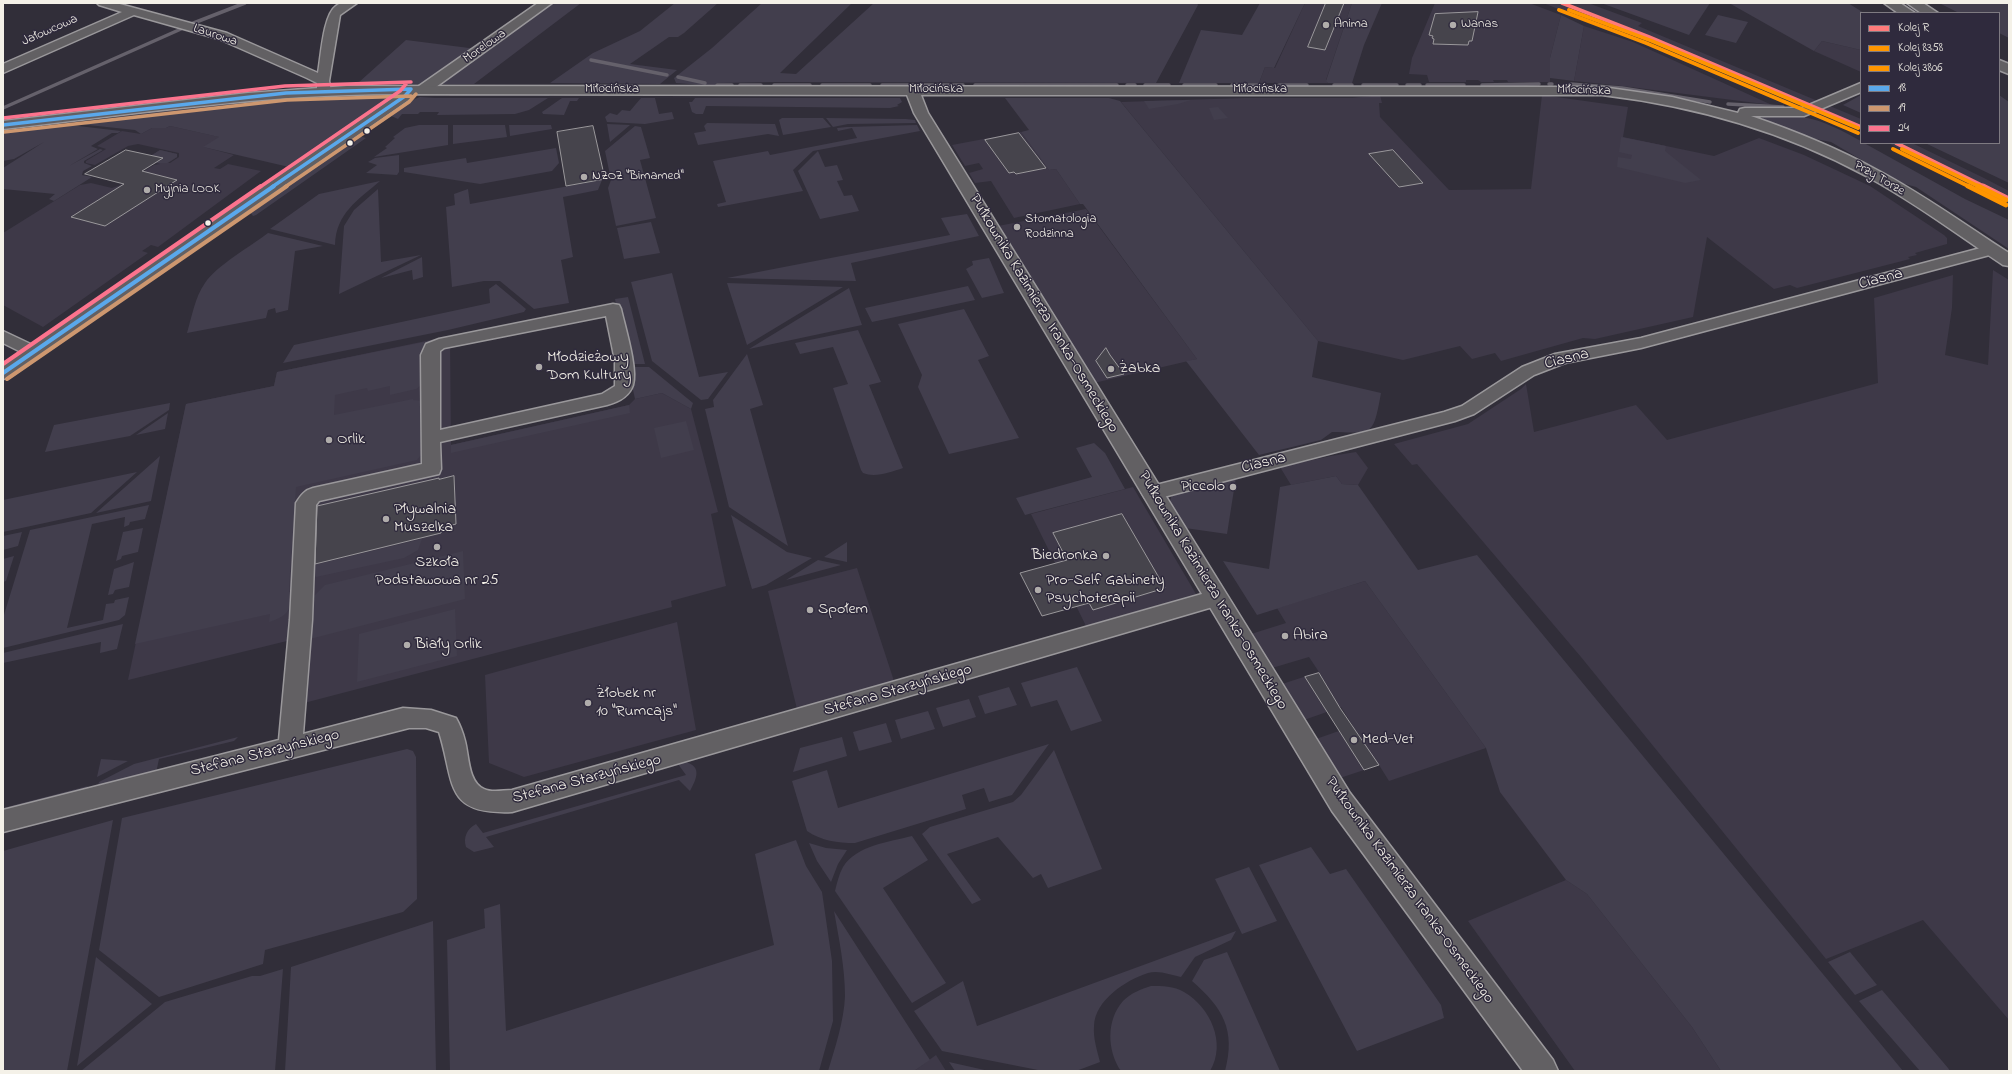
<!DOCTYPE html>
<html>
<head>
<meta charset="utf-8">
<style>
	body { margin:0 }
	#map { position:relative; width:2012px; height:1074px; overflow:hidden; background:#312e39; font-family:"Indie Flower",sans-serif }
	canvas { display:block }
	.frame { position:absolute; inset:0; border:4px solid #f4f1e8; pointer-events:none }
	.legend { position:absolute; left:1860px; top:12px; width:140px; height:132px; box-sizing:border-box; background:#2f2a3d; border:1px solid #7e7a81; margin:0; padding:5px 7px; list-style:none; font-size:12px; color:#f4f1e8 }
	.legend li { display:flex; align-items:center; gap:8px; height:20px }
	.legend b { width:20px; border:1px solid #7e7a81 }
</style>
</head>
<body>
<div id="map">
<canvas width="2012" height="1074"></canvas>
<div class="frame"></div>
<ul class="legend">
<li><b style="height:5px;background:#fe7a7a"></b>Kolej R</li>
<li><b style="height:5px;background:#ff9500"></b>Kolej 8358</li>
<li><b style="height:5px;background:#ff9500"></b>Kolej 3806</li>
<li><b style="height:5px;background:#5aa8eb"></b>18</li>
<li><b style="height:5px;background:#cd976f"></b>19</li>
<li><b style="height:5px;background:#fc738d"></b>24</li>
</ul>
</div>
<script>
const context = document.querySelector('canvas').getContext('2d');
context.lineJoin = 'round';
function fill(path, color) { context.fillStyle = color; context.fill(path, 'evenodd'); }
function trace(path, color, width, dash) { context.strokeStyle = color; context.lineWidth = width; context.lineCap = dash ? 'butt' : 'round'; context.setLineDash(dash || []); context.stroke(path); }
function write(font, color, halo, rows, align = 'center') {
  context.font = font + ' "Indie Flower",sans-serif'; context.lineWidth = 3; context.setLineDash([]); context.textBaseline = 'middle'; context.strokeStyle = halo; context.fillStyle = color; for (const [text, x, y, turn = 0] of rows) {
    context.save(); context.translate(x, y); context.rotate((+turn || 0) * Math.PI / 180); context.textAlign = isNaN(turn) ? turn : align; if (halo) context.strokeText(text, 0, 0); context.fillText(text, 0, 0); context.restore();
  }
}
const built = new Path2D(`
	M1305,3H1352L1326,80L1328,83H1259L1265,67L1275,68Z
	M1435,3H1529L1561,15L1550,58V82H1508L1507,80H1493L1494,82H1481L1478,80H1466V82H1429L1427,75L1409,74L1412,58Z
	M1543,3H1588L1642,23L1638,26L1861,119V130L1766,88L1646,38L1628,31L1623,34Z
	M1584,26L1633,42L1772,105L1622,86L1574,81Z
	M1822,41L1861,50V72L1814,51Z
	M1380,95L1382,103H1379L1380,117L1449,190L1531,189L1542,95L1628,107L1623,137L1714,156L1759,138L1804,155L1870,186L1944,235L1947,238V244L1915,253L1917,255L1908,257L1910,259L1875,268L1797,288L1790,285L1774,289L1707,237L1693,317L1595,339L1583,338L1501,361L1495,353L1472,359L1460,346L1403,360L1318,341L1121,102L1244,98H1352Z
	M170,126L220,137L204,147L234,155L214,168L220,169L228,164L261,171L158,247L151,245L142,251L148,253L43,327L3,305V233L80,185L91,183L112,188L124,184L154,165L160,164L156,163L123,183L85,174L126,150L150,156L160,150L177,154V157L168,163H170L179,157V153L138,144L128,146L95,165L86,163V161L106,149L97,146L122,131L141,134L152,128H166Z
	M1021,132L1049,170L1056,169L1080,204L1014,218L991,181L975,183L969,173L983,169L979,163L965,166L952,145Z
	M1888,143H1912L1984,178L2009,191V204Z
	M1086,209L1197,359L1094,383L998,226Z
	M1993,270L2009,280V1020L1923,920L1826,959L1581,657L1417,464L1412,465L1394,444L1468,424L1521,389L1526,384L1534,432L1636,405L1667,440L1878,383L1874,298L1953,275L1952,308L1945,355L1988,365Z
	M450,336L451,445L629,405L635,399L662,393L691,409L718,512L711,514L726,586L671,601L672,607L281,709L291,640L128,680L186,404L274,386L277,372Z
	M1356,452L1368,468L1358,485L1342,484L1336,476L1291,485L1280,467L1331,456Z
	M1133,487L1196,594L1086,626L1031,514Z
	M857,568L894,681L797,709L768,591Z
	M1365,581L1486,748L1389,781L1379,765L1340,778L1316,739L1353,726L1341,707L1304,720L1282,684L1319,672L1309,657L1272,668L1251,634L1286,623L1277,608Z
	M677,622L696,730L524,777L489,763L485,675Z
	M1566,880L1587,894L1692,1027L1721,1071H1575L1468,921Z
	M936,1055L946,1071H914Z`);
const green = new Path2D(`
	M550,3H581L474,84H443L445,79Z
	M675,3H718L684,33L678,37H669L630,64L677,70L660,84L550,83L593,53L640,31Z
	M762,3H852L780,73L796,74L874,3H1197L1198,5L1156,83L773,82L716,83L715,86L676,83L674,78L712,48Z
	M1260,3H1305L1274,68L1265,67L1259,83H1179L1201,30L1242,35Z
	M1352,3H1382L1364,45L1352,83H1328L1326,81Z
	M1601,3H1710L1689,35Z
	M1729,3H1848L1864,13H1861V50L1822,41L1814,51Z
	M1939,3H2009V38L1999,33V13H1959Z
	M1561,15L1584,26L1574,81L1550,78V58Z
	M1718,15L1748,22L1736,43L1705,35Z
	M406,40L477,49L437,76L421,84L358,83Z
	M547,93L550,96H450L447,94Z
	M373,94L386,97V100L289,167L203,147L219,137L170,126L166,128H152L141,134L135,130L69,123C170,111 271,95 373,94Z
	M896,94L901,96H693L695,95Z
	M1861,95V113L1843,105Z
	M1999,95L2009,102V183L1925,143H1999Z
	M420,97L435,98H548L529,110L515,114L437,115L439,112H420L418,114H402L398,119L389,115L410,101Z
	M562,98H579L577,101H570L564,115L543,114L542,112Z
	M641,98H655L659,114L672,112L674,119L645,124L607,122L605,117L610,113L617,115L622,110L630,111Z
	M695,98H900L902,102L897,105L899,106L890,108L706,106L703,114H696L692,112L689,102H692Z
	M1005,98H1109L1120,101L1318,341L1312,377L1381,393C1373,436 1374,433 1332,432L1321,440L1259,455L1186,361L1197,359L1083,204H1080L1056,169L1049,170L1021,132L1029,130Z
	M1191,100L1178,104L1149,109L1144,101Z
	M1218,107L1228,118L1214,120L1209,108Z
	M1765,116C1807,113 1825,121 1861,141V143H1864L1965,199L2009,220V249L1916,187L1901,183L1831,142L1810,138L1764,120L1762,118Z
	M782,118H823L831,127L783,135L779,120Z
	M826,118L906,119L915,120L916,123L848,124L833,127Z
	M707,123L775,124L779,136L768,134L698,145L694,133L706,131L704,126Z
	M61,124L121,131L118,133H112L91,146L98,149L69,166L100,149L103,150L84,161V163L92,166L83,171L82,175L92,177L54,201L49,199L55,194L3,189V168L44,142L14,159L3,161V130Z
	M607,124L630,125L610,142Z
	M419,125H448V145L374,157L387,148L385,147L395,138L393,137L405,128Z
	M453,125H505L507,137L453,144Z
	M509,125H551L552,129L510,136Z
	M917,125L920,131L813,151L793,170L803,191L718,207L717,204L726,202L713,161L768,151L770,155L857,138L852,128L838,131L837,128L847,127Z
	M635,126L641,127L650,158L640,160L656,218L616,226L608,188L611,180L605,151Z
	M359,136L366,138L256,215L253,216L250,212Z
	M1621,137L1666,146L1665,151L1701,180L1685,183L1617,167L1618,157L1631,159L1632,155L1619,152Z
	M556,148L559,163L552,171L480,184L404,172V168L466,158L467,163Z
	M160,150L177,154V157L167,163H156L162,159L151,156Z
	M818,151L825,167L837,165L843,180L837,181L844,196L852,195L859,211L820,219L798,171Z
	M399,155V172L397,175L366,173L377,165L368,162L375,158Z
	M602,180L598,190L563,197L573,257L561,260L569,303L534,309L500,281H484L452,287L446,207L455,205L454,194L468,189L470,204Z
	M380,181C358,200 336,213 335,245L270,229L319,194Z
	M378,189L381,262L421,255L339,294L344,226L354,210Z
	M967,214L979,236L851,263L856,281L727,278L950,235L941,218Z
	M651,222L660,253L624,259L617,228Z
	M268,233L323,246L295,251L288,310L276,313L275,308L268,310L266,318L187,333C192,316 195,297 205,283C216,266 251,246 268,233Z
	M422,257L423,277L413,280L412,270L381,278Z
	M989,258L1004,293L982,298L966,269L973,265L972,261Z
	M672,273L699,377L728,372L708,399L701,400L652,361L631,282Z
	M727,283L843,287L747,345Z
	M496,284L526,309L524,312L448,330L283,363L294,345L490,303L489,289Z
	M968,286L975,300L872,322L865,308Z
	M849,288L862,325L749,349Z
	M628,297L645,364H628L615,299Z
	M964,309L989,356L978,360L1019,438L949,454L918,387L922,375L898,324Z
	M858,330L881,382L869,385L903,468C891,472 875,478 863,473L861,470L833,388L848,384L833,347L800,354L795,343Z
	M424,342V383L416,389L390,395V386L368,391L367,388L335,395L334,415L413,399V400L423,401L424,451L417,460L296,487L289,587V602H291C290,614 279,619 269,622L270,614L135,644L186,404L274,386L277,372Z
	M747,354L763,405L750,409L788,546L729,507L705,409L714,407L713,400Z
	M628,367H649L693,403L691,409L662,393L635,399Z
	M170,403L169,410L130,436L45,452L54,425Z
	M629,405L630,413L451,453V445Z
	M168,413L165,429L136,435Z
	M686,421L694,450L661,458L654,428Z
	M1094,443L1105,453L1125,489L1025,515L1016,498L1092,477L1076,448Z
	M160,456L151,501L96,513Z
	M137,472L91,513L3,532V500Z
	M1336,476L1342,484L1358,485L1418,570L1477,555L1903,1071H1721L1692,1027L1587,894L1566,880L1500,792L1486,748L1365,581L1257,615L1223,561L1269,569L1280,487Z
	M1236,477L1227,534L1185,528L1169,504L1172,495L1178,491Z
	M149,505L145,519L130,522L129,525L124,527L125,517L92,524L67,628L103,620L106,604L114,603L115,600L129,597L125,615L119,620L3,648V618L30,530Z
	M731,515L787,552L812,558L766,585L752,589Z
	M143,528L138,552L122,556L121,559L116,561L123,532Z
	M22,532L18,546L3,550V536Z
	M422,539L418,550L404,558L316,577L312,576L310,566Z
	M847,542V562L824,557Z
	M463,551L465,599L310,639L313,597L325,585Z
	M14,556L6,581L3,582V559Z
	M818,560L841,565L786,580Z
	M134,562L129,587L115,590L113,594L108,595L114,569Z
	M455,609L457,656L357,682L359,634Z
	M123,624L117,649L100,653L101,642L3,663V653Z
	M1077,667L1102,721L1071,731L1057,700L1031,707L1021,683Z
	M1009,687L1017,705L985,714L978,696Z
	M969,699L976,717L943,727L936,708Z
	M928,711L935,729L901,739L895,720Z
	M886,723L892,742L859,751L853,732Z
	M238,737L234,741L159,759L156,773L103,785H98L99,782L134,764Z
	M842,737L847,756L793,772L800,748Z
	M1049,744L1012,795L989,802L984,788L962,795L966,809L855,843C837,843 822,841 807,831L792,781L827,770L838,808Z
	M407,749L413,751L416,757L417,899L403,912L265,950L263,964L159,997L99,950L122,818Z
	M1054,750L1102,869L1048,888L1041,874L1033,878L998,837L947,854L981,900L972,904L922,834L930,827L1013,802L1021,795Z
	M101,759L128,761L97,777Z
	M685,762C703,766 696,780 690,791L679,780L486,837L494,847L474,852L466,847C463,837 467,829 476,824L483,833L686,775L678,764Z
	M88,786L85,791L3,812V808Z
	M113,820L67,1071H3V851Z
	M912,836L928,860L883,888L946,983L912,1003L835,891C837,883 839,874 843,867C857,845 889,842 912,836Z
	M796,840L806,866L822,892L832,961L833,1021L819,1071H450L447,940L485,928L484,909L500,904L506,1031L774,945L755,854Z
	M809,843L826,848L847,850L838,864L831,882L817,861Z
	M1311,847L1330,874L1346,869L1441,1005L1444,1018L1357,1051L1259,865Z
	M1249,867L1277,921L1242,934L1215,879Z
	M834,911L930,1060L914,1071H828C835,1048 844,1021 845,996C845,968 839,939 834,911Z
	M433,921L436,1071H285L291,967Z
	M1236,931L1231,940L1195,957L1181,977C1171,975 1159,970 1148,973C1126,980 1095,1000 1094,1026C1093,1038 1097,1050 1100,1062L1076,1071H1043L942,1051L914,1011L963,981L977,1026Z
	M1227,952L1280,1071H1225C1236,1030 1223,1008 1192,981L1204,960Z
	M1850,952L1877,985L1855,995L1828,962Z
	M96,957L152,1004L77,1066Z
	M283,969L275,1071H81L165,1002L252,976H260Z
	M1151,986C1162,986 1174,986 1184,992C1210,1007 1227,1043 1210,1071H1121C1107,1051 1106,1020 1123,1001C1131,993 1141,989 1151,986Z
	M1882,990L1948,1068L1950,1071H1920L1859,1001Z
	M949,1062L989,1071H955Z`);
const stream = new Path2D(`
	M191,24L245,3
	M591,60L667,75
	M678,77L705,83
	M1549,84H1552
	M1570,84L1622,88L1710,102
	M717,85H732
	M740,85H761
	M774,85H810
	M822,85H870
	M882,85H963
	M975,85H1117
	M1127,85H1135
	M1145,85H1169
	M1184,85H1216
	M1232,85H1260
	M1279,85H1307
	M1334,85H1352
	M1363,85H1397
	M1407,85H1420
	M1427,85H1464
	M1482,85L1539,84
	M1728,104L1783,107
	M3,108L181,29`);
const building = new Path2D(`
	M1326,3H1344L1325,50L1308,47Z
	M1478,12L1472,41H1469L1468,45L1433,44L1434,39L1432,38L1433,36L1429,35L1435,14Z
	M593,126L605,179L566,186L557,132Z
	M1019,133L1046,168L1016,174L1014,172L1009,173L985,140Z
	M126,150L163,158L142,171L177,180L105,226L71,217L124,184L85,174Z
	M1393,150L1423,183L1399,187L1369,154Z
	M1106,348L1110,355L1124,374L1107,378L1096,361Z
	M454,476L456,524L441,528V533L315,564L317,506L439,478V479Z
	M1122,514L1165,588L1093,610L1089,603L1042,616L1020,573L1067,560L1053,533Z
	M1319,673L1340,708L1379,765L1364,770L1305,677Z`);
const street = new Path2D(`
	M97,3H116L227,33L318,73C321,57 323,15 336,6C342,1 350,3 357,3L340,15L329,81L331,91L324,95L317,91V83L307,78L219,39L134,15L3,73V64L122,12L99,5Z
	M538,3H552L429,92H419L417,89L419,86Z
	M1992,245L1997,247L2000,250L1997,253L1641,348L1565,363L1534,375L1474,414L1455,421L1152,500L1145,498L1142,493L1145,488L1152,486L1444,412L1462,406L1522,367L1555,354L1641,338Z
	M613,304L619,305L621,309C625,327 638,369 633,385C629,397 618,402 607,405L440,442L441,469L439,474L319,501L316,505L312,620L303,734L403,708L431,710L456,718C460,725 463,733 465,741C469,756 468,782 484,789C492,793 503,790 512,790L1216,590L1223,592L1226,598L1223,604L1216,606L512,812C443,815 455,782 439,732L426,728H409L3,832V810L279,740L290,620L296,503C301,495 305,490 313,488L422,464L421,355L426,344L439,339ZM606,316L615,361V386L602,394L440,430V351L444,348Z
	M3,331L39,348L42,352L39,356L33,358L3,343Z`);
const secondary = new Path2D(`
	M1884,3H1900L1915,13H1898Z
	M1907,3H1923L1938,13H1921Z
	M1999,60L2009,64V74L1999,70Z
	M1861,83V92L1804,116H1751C1795,131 1837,148 1877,170C1923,194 1965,225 2009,253V266L2003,265C1958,235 1914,202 1866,176C1783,131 1695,106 1602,95H921L928,113L1350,793L1553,1060L1558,1071H1523L1332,811L914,113L907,95L414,94L410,99L10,377L3,379V364L398,94C266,94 134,114 3,129V121L248,93L347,86L1602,87L1672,97L1738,113L1740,109L1745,108H1802Z`);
const bus1Far1 = new Path2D(`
	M3,125L286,93L411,89
	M272,187L405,96L411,89`);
const bus1 = new Path2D(`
	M3,373L274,186`);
const bus2Far1 = new Path2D(`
	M4,132L287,100L411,96
	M285,187L409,102L416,94`);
const bus2 = new Path2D(`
	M7,379L287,186`);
const bus3Far1 = new Path2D(`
	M3,118L285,86L411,82
	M260,187L400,91L406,84`);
const bus3 = new Path2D(`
	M3,364L261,186`);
const rail1Far1 = new Path2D(`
	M1562,3L1649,37L1861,127
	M1896,143L1985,187`);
const rail1 = new Path2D(`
	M1983,186L2009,199`);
const rail2Far1 = new Path2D(`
	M1559,10L1646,43L1858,133
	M1893,149L1970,187`);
const rail2 = new Path2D(`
	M1968,186L2006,205`);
const rail3Far1 = new Path2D(`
	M1569,10L1652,41L1858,128
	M1902,149L1980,187`);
const rail3 = new Path2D(`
	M1978,186L2006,200`);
const markers = [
	[1326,25,4,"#b0adab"],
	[1453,25,4,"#b0adab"],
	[367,131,3.5,"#f4f1e8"],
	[350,143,3.5,"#f4f1e8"],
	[584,177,4,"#b0adab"],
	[147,190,4,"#b0adab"],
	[208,223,3.5,"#f4f1e8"],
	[1017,227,4,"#b0adab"],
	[539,367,4,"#b0adab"],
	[1111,369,4,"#b0adab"],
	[329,440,4,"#b0adab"],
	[1233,487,4,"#b0adab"],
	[386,519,4,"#b0adab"],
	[437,547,4,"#b0adab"],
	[1106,556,4,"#b0adab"],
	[1038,590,4,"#b0adab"],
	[810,610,4,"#b0adab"],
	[1285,636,4,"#b0adab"],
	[407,645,4,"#b0adab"],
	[588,703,4,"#b0adab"],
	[1354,740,4,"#b0adab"]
];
const farPoinames = [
	["Anima",1334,25],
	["Wanas",1461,25],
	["NZOZ \"Bimamed\"",592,177],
	["Myjnia LOOK",155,190],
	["Stomatologia",1025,220],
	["Rodzinna",1025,235]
];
const farStreetnames = [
	["Jałowcowa",50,31,-24],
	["Laurowa",215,36,18],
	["Morelowa",485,47,-35],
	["Miłocińska",612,90],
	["Miłocińska",936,90],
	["Miłocińska",1260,90],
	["Miłocińska",1584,91,2],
	["Przy Torze",1879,179,30]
];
const streetNames = [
	["Ciasna",1881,280,-15],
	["Pułkownika Kazimierza Iranka-Osmeckiego",1043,314,59],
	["Ciasna",1567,360,-14],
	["Ciasna",1264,464,-14],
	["Pułkownika Kazimierza Iranka-Osmeckiego",1212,591,59],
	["Stefana Starzyńskiego",898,691,-16],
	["Stefana Starzyńskiego",265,754,-14],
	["Stefana Starzyńskiego",587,780,-15],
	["Pułkownika Kazimierza Iranka-Osmeckiego",1409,891,54]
];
const poiNames = [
	["Młodzieżowy",547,358],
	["Dom Kultury",547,376],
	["Żabka",1119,369],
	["Orlik",337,440],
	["Piccolo",1225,487,"right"],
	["Pływalnia",394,510],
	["Muszelka",394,528],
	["Biedronka",1098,556,"right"],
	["Szkoła",437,563,"center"],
	["Podstawowa nr 25",437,581,"center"],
	["Pro-Self Gabinety",1046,581],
	["Psychoterapii",1046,599],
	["Społem",818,610],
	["Abira",1293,636],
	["Biały Orlik",415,645],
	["Żłobek nr",596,694],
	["10 \"Rumcajs\"",596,712],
	["Med-Vet",1362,740]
];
fill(built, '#3e3948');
fill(green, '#423e4d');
trace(stream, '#65616b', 3.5);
fill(building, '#46444c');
trace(building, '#9a989b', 1);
trace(street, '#9a989b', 3);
trace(secondary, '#9a989b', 3);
fill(street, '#626063');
fill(secondary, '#626063');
trace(bus1Far1, '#5aa8eb', 3.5);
trace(bus1, '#5aa8eb', 4);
trace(bus2Far1, '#cd976f', 3.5);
trace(bus2, '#cd976f', 4);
trace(bus3Far1, '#fc738d', 3.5);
trace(bus3, '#fc738d', 4);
trace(rail1Far1, '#fe7a7a', 4);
trace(rail1, '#fe7a7a', 5);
trace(rail2Far1, '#ff9500', 4);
trace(rail2, '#ff9500', 5);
trace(rail3Far1, '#ff9500', 4);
trace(rail3, '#ff9500', 5);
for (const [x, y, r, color] of markers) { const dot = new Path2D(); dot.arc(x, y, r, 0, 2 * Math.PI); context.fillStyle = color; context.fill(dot); trace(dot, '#2f2a3d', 1.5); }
write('13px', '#f4f1e8', '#2f2a3d', farPoinames, 'left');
write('13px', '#f4f1e8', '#2f2a3d', farStreetnames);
write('16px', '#f4f1e8', '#2f2a3d', streetNames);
write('16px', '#f4f1e8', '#2f2a3d', poiNames, 'left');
</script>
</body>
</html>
